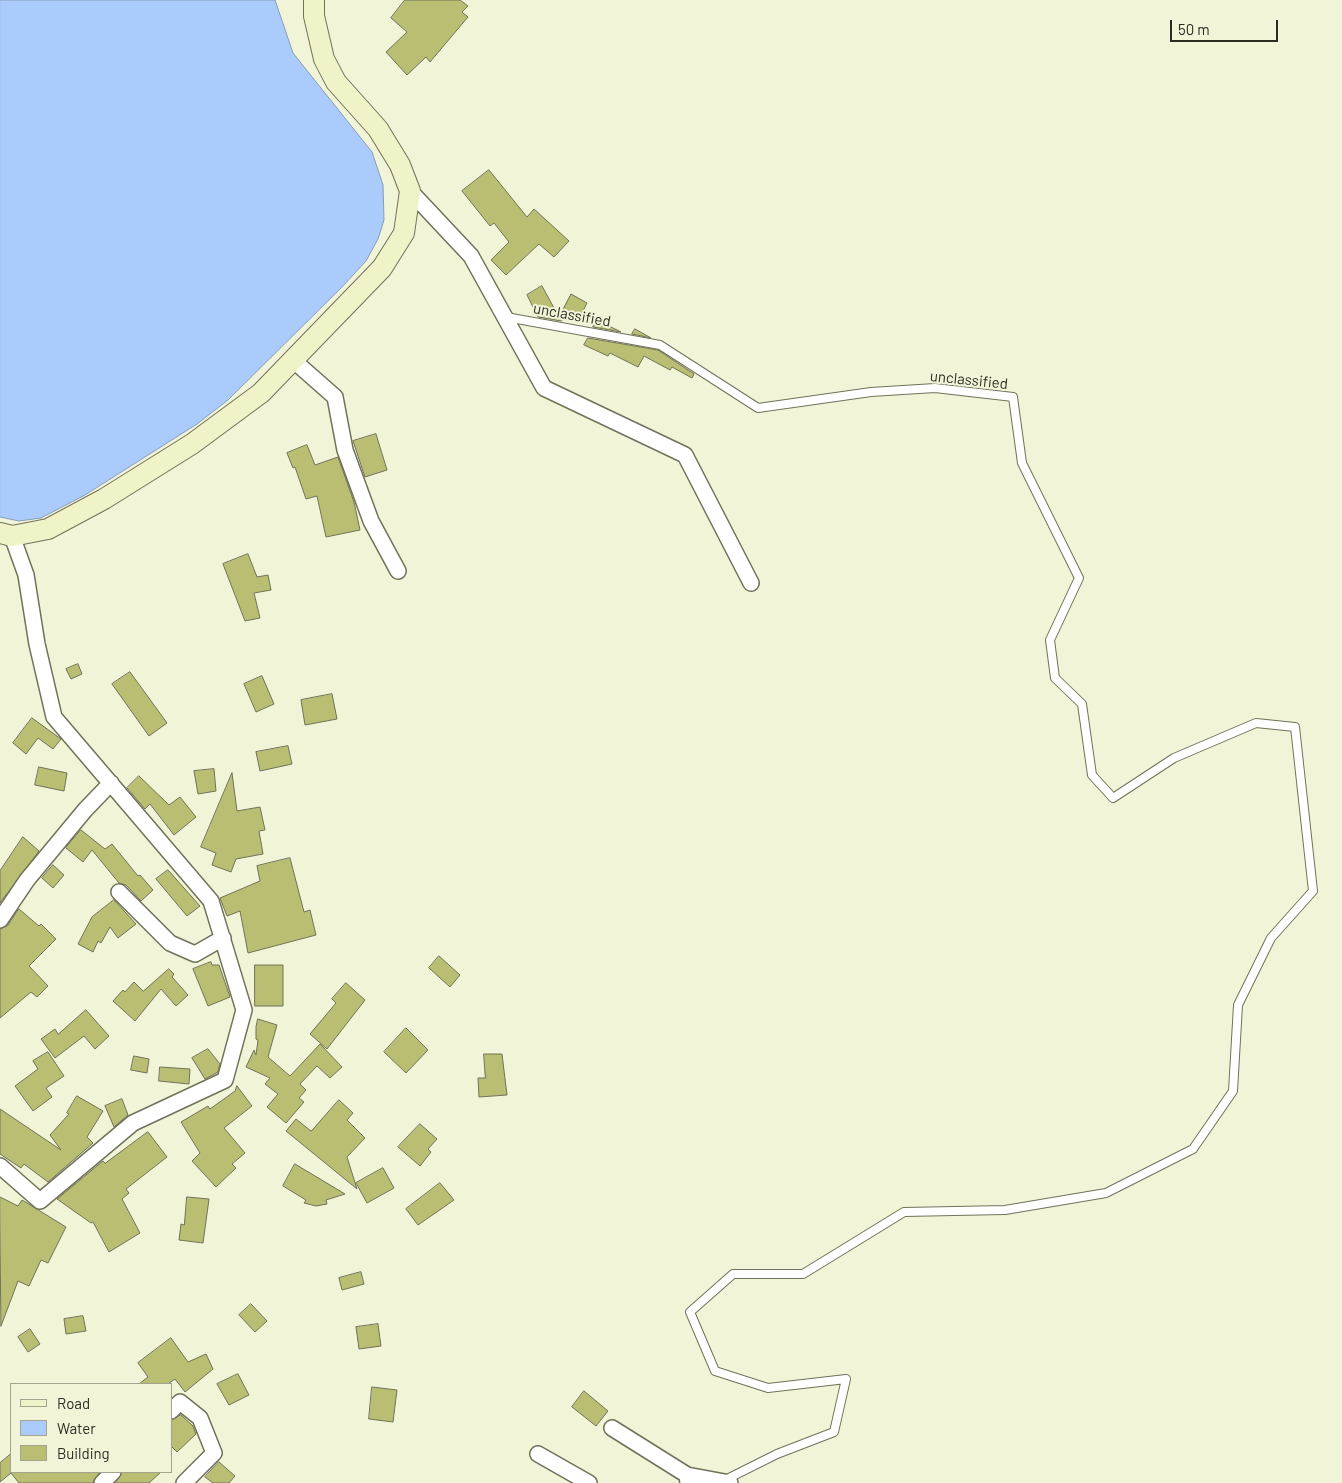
<!DOCTYPE html>
<html>
<head>
<meta charset="utf-8">
<style>
	body { margin:0 }
	#map { position:relative; width:1342px; height:1483px; overflow:hidden; background:#f2f4d8; font-family:Barlow,sans-serif }
	canvas { display:block }
	.legend { position:absolute; left:10px; top:1383px; width:162px; height:90px; box-sizing:border-box; background:#f2f4d8; border:1px solid #a2a48f; margin:0; padding:6px 9px; list-style:none; font-size:15px; color:#2b2c22 }
	.legend li { display:flex; align-items:center; gap:10px; height:25px }
	.legend b { width:25px; border:1px solid #a2a48f }
	.scale { position:absolute; left:1170px; top:20px; width:108px; height:22px; box-sizing:border-box; border:2px solid #2b2c22; border-top:0; padding-left:6px; font-size:15px; line-height:18px; white-space:nowrap; color:#2b2c22; -webkit-text-stroke:4px #f2f4d8; paint-order:stroke }
</style>
</head>
<body>
<div id="map">
<canvas width="1342" height="1483"></canvas>
<ul class="legend">
<li><b style="height:6px;background:#f0f2c8"></b>Road</li>
<li><b style="height:14px;background:#accbfd"></b>Water</li>
<li><b style="height:14px;background:#b9be73"></b>Building</li>
</ul>
<div class="scale">50 m</div>
</div>
<script>
const context = document.querySelector('canvas').getContext('2d');
context.lineJoin = 'round';
function fill(path, color) { context.fillStyle = color; context.fill(path, 'evenodd'); }
function trace(path, color, width, dash) { context.strokeStyle = color; context.lineWidth = width; context.lineCap = dash ? 'butt' : 'round'; context.setLineDash(dash || []); context.stroke(path); }
function write(font, color, halo, rows, align = 'center') {
  context.font = font + ' Barlow,sans-serif'; context.lineWidth = 4; context.setLineDash([]); context.textBaseline = 'middle'; context.strokeStyle = halo; context.fillStyle = color; for (const [text, x, y, turn = 0] of rows) {
    context.save(); context.translate(x, y); context.rotate((+turn || 0) * Math.PI / 180); context.textAlign = isNaN(turn) ? turn : align; if (halo) context.strokeText(text, 0, 0); context.fillText(text, 0, 0); context.restore();
  }
}
const water = new Path2D(`
	M0,0H275L293,53L372,152L383,185L384,220L378,239L366,261L342,287L228,400L197,424L85,495L41,518L19,521L0,517Z`);
const building = new Path2D(`
	M405,0H460L468,6L462,12L468,17L430,62L426,57L407,75L386,52L407,32L391,18Z
	M489,170L527,217L534,209L569,241L554,257L539,244L506,275L491,260L509,242L494,223L490,226L462,191Z
	M542,286L559,317L571,294L587,303L579,319L571,315L561,321L538,317L527,295Z
	M597,320L621,332L593,327Z
	M635,329L651,338L632,334Z
	M588,338L658,350L694,374L692,378L672,367L670,370L644,356L638,367L610,353L608,356L584,345Z
	M376,434L387,470L365,477L353,441Z
	M307,445L315,465L338,457L354,502L360,530L326,537L317,496L306,499L295,467L293,468L287,453Z
	M248,554L257,577L268,575L271,590L254,593L260,618L245,621L223,564Z
	M78,664L82,674L71,679L66,669Z
	M130,672L167,723L149,736L112,684Z
	M262,676L274,704L256,712L244,684Z
	M332,694L337,719L305,725L301,700Z
	M32,718L61,739L53,749L38,738L26,754L13,743Z
	M288,746L292,764L260,771L256,752Z
	M39,767L67,773L64,791L35,785Z
	M214,769L216,791L198,794L194,771Z
	M232,773L237,811L260,807L265,830L259,831L263,854L236,859L231,872L212,865L216,853L201,847Z
	M139,776L169,805L180,797L196,817L174,835L150,804L145,809L127,788Z
	M81,830L105,849L112,844L138,876L140,875L153,890L141,901L126,885L119,883L92,850L83,862L66,848Z
	M23,837L39,851L0,903V871Z
	M290,858L304,912L310,910L316,935L248,953L240,911L227,916L220,898L260,881L257,866Z
	M53,865L64,875L53,888L42,878Z
	M168,870L200,906L187,916L156,879Z
	M114,900L136,924L118,938L110,927L101,943L98,941L93,952L78,944L92,917Z
	M19,909L39,926L41,924L56,939L29,966L48,986L37,997L31,992L0,1018V929L7,926Z
	M439,956L460,975L450,987L429,968Z
	M211,962L212,965H219L230,997L208,1006L193,969Z
	M255,965H283V1006H255Z
	M169,969L174,974L172,977L188,995L176,1006L161,989L135,1021L113,1001L123,990L125,992L134,982L143,991Z
	M346,983L365,1000L327,1049L310,1034L336,1003L332,999Z
	M86,1010L109,1036L95,1049L84,1036L55,1058L41,1039L55,1029L58,1034Z
	M258,1019L277,1025L268,1057L290,1076L320,1044L342,1067L330,1078L317,1066L300,1084L306,1090L299,1098L304,1102L286,1123L267,1107L278,1094L265,1084L270,1078L246,1067L254,1050L256,1055L258,1040L256,1039V1027Z
	M406,1028L428,1050L406,1073L384,1052Z
	M208,1049L220,1064L218,1072L205,1079L192,1058Z
	M48,1052L64,1076L46,1088L52,1097L33,1111L15,1086L38,1069L33,1061Z
	M484,1054H502L507,1095L479,1097L478,1078H485Z
	M134,1056L149,1059L147,1073L131,1070Z
	M160,1067L190,1069L189,1084L159,1081Z
	M237,1086L252,1106L224,1128L245,1153L232,1164L236,1168L216,1187L192,1161L200,1153L181,1122L208,1106L210,1109L235,1091Z
	M77,1096L103,1111L87,1137L93,1143L48,1182L24,1164L21,1168L0,1154V1109L61,1150L50,1135L69,1114L67,1113Z
	M122,1099L128,1115L114,1127L105,1106Z
	M339,1100L353,1113L347,1120L365,1138L347,1157L357,1189L286,1131L296,1119L311,1131Z
	M420,1124L437,1139L428,1149L431,1152L420,1166L398,1147Z
	M148,1132L167,1157L126,1189L129,1193L122,1199L140,1233L109,1252L93,1222L91,1223L57,1199L103,1161L105,1163Z
	M295,1164L345,1194L326,1200L327,1204L316,1206L304,1203L306,1200L283,1186Z
	M383,1168L394,1188L367,1203L356,1183Z
	M440,1183L454,1200L418,1225L406,1209Z
	M0,1197L18,1206L22,1200L66,1227L48,1263L41,1260L29,1286L18,1281L1,1326Z
	M187,1197L209,1199L203,1243L179,1240L181,1224L184,1225Z
	M361,1272L364,1284L342,1290L339,1278Z
	M251,1304L267,1321L255,1332L239,1315Z
	M83,1316L86,1331L66,1334L64,1319Z
	M378,1324L381,1346L359,1349L356,1327Z
	M30,1329L40,1344L28,1352L18,1337Z
	M171,1338L188,1362L206,1354L213,1369L185,1392L175,1379L168,1384H139L148,1377L138,1363Z
	M238,1374L249,1395L229,1405L217,1384Z
	M372,1387L397,1390L393,1422L369,1419Z
	M584,1391L608,1411L596,1426L572,1407Z
	M181,1415L193,1426L196,1434L177,1452L171,1446V1421Z
	M11,1454V1472H100L93,1483H19L11,1473L0,1482V1463Z
	M219,1462L235,1476L229,1483H213L205,1477Z
	M122,1472H161L149,1483H115Z`);
const service = new Path2D(`
	M506,317L660,345L758,408L871,392L935,388L1013,397L1022,463L1079,578L1050,640L1055,678L1082,704L1092,775L1113,798L1174,758L1256,723L1295,727L1313,891L1271,938L1238,1005L1233,1091L1193,1149L1106,1193L1005,1210L904,1212L803,1274H733L690,1312L715,1371L768,1388L846,1379L834,1432L777,1454L725,1480`);
const minor = new Path2D(`
	M410,191L471,256L544,388L685,455L751,583
	M293,360L335,397L345,450L371,521L398,571
	M119,892L170,943L195,954L223,938
	M0,920L27,880L85,810L111,783
	M0,1166L40,1201L133,1123L225,1080L244,1010L211,901L54,717L37,644L26,575L12,536
	M171,1411L180,1402L200,1418L214,1453L184,1483
	M612,1428L687,1475
	M538,1454L589,1483
	M102,1483L113,1472
	M688,1483L687,1475L730,1483`);
const secondary = new Path2D(`
	M0,533L12,536L48,529L104,499L192,444L261,393L382,268L404,233L410,191L400,165L378,129L336,82L324,59L314,16V0`);
const streetNames = [
	["unclassified",572,315,10],
	["unclassified",969,380,6]
];
fill(water, '#accbfd');
trace(water, '#859bbb', 1);
fill(building, '#b9be73');
trace(building, '#707259', 1);
trace(service, '#707259', 10);
trace(minor, '#707259', 18);
trace(secondary, '#707259', 22);
trace(service, '#fff', 8);
trace(minor, '#fff', 15);
trace(secondary, '#f0f2c8', 20);
write('15px', '#2b2c22', '#f2f4d8', streetNames);
</script>
</body>
</html>
